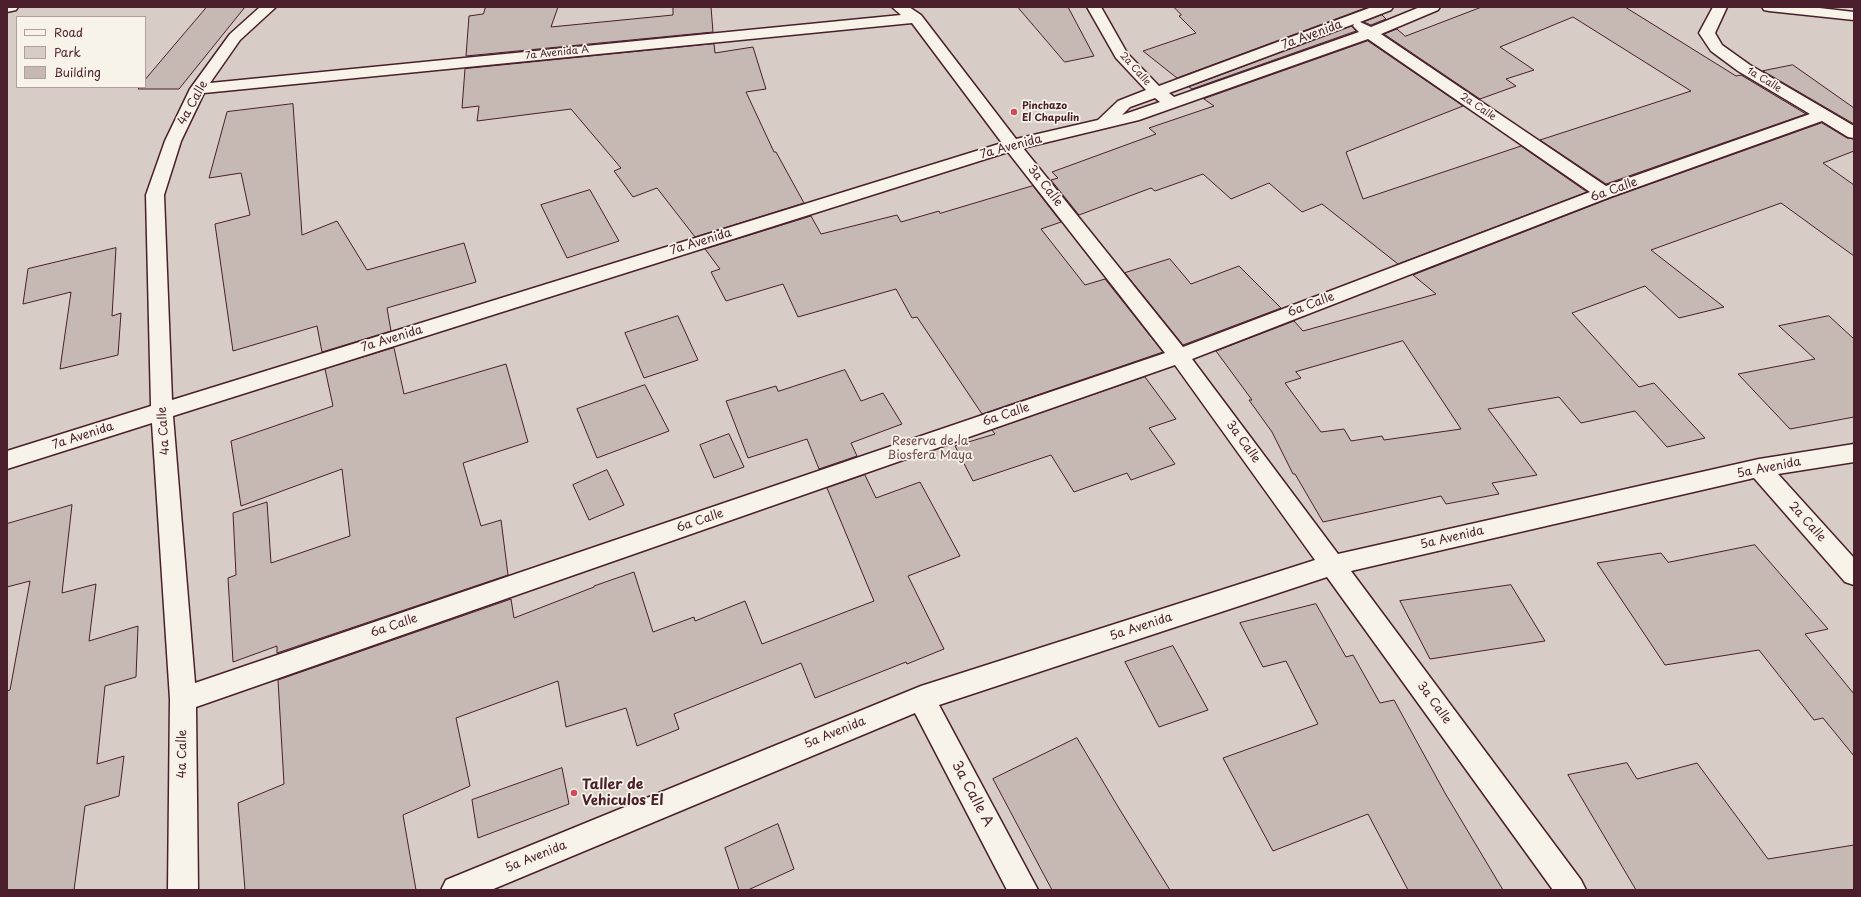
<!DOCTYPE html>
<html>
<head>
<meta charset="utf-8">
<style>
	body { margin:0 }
	#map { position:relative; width:1861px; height:897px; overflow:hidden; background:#f0ebe0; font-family:"Playpen Sans",sans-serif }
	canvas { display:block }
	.frame { position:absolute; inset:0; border:8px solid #4a1f2b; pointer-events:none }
	.legend { position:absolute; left:16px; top:16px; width:130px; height:72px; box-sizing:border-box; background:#f7f3e8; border:1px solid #b29e9c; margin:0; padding:5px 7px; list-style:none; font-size:12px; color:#4a1f2b }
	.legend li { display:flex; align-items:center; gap:8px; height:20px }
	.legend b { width:20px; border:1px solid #b29e9c }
</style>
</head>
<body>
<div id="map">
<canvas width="1861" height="897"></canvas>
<div class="frame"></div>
<ul class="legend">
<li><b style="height:5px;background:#f7f3e8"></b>Road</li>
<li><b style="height:11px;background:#d8cdc6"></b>Park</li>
<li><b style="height:11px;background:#c6b8b3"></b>Building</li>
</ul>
</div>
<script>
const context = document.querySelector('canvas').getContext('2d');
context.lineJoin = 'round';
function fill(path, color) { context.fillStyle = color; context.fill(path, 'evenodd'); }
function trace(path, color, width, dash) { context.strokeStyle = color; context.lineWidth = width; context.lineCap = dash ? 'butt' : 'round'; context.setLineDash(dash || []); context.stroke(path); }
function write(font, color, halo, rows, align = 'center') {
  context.font = font + ' "Playpen Sans",sans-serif'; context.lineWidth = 3.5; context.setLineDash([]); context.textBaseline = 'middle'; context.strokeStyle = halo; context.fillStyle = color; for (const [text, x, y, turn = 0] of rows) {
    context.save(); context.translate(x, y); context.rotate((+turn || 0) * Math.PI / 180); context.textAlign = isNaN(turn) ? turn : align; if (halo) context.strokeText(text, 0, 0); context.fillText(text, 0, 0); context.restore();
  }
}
const green = new Path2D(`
	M7,7H1854V890H7ZM17,17H145V87H17Z`);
const building = new Path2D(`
	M207,7H245L179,89H138L140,87H145V80Z
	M486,7H558L551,27L673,15V7H711L713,32L466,56L469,16L483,14Z
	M1018,7H1068L1094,56L1065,62Z
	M1174,7H1368L1177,78L1143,51L1196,33L1179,16L1181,15Z
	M1482,7H1625L1736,76L1741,75L1806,114L1606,184L1540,140L1691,91L1573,17L1500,47L1534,70L1506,79L1516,86L1480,99L1384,34L1397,29L1405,36Z
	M1382,15L1386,19L1371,25L1364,22Z
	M1352,26L1356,31L1192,89L1189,87Z
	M1368,41L1463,106L1346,152L1363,199L1521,146L1587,192L1398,264L1322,204L1302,212L1269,183L1231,199L1203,174L1155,191L1151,188L1079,215L1051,180L1058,178L1052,172L1156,134L1149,128L1214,106L1204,99Z
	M714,44L715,53L753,47L766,89L746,92L774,152H776L804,203L695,237L657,188L633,197L614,171L621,168L571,109L477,121L479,106L462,108L465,69Z
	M1793,65L1854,108V124L1763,71Z
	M293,104L302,235L337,221L367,270L464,243L476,282L387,308L391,331L322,352L317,326L233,351L215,224L250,215L241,173L209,178L227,112Z
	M1822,123L1847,138L1854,139V151L1823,163L1854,185V256L1781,203L1651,250L1724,307L1679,318L1645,286L1572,313L1639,387L1654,383L1705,438L1667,447L1635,411L1581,423L1559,397L1488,409L1537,475L1492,483L1499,494L1446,504L1441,496L1323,522L1295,474H1293L1272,432L1249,400H1252L1216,351L1294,321L1303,331L1436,294L1413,275L1611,198ZM1403,341L1461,429L1384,440L1382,436L1351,441L1344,429L1321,432L1285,383L1301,378L1296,372Z
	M1033,186L1061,222L1041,229L1085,285L1105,279L1163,352L982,414L917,317L912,318L896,289L798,317L783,284L726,301L711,272L720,269L705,249L811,216L821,234L897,215L901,222L939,211L940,213Z
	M590,190L619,241L567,258L541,205Z
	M116,248L112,316L121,313L118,355L60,369L71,292L23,304L28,269Z
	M1170,259L1191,284L1239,266L1281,308L1183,345L1125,273Z
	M678,316L698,360L644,378L625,333Z
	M1829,316L1854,339V417L1790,429L1738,374L1815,359L1779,326Z
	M394,348L404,394L506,364L528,442L463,463L481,526L501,520L508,575L277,653V646L233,662L228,578L236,575L233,513L267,502L271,563L350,536L342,469L241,506L231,441L333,406L325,369Z
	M845,370L861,401L883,393L902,424L851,443L857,456L819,469L807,439L748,458L726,401L776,386L778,391Z
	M1145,377L1176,419L1149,428L1175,464L1131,480L1127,473L1074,492L1051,455L973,481L955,446L995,434L992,430Z
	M645,385L669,431L597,458L577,409Z
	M729,434L744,467L714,478L700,445Z
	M607,470L624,505L589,520L573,485Z
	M865,475L876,498L920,482L960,556L908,576L944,649L907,664L906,662L815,698L801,663L674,714L679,729L637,746L626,708L566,727L558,681L456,718L470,786L403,815L416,890H245L238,803L284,784L278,680L511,599L514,618L594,587V586L634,572L653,632L694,617L695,621L745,601L762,644L874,601L827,488Z
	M72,505L62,593L96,584L89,641L138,626L136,677L105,686L97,764L124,756L119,796L85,806L74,890H7V691L10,690L30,581L7,587V524Z
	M1755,545L1828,629L1805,634L1854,694V756L1823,718L1814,720L1759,650L1665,665L1597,563L1661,553L1668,562Z
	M1511,585L1545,641L1430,659L1400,601Z
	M1316,604L1346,657L1353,655L1380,703L1394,700L1445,793L1503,890H1408L1368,814L1273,851L1223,758L1318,724L1286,661L1263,667L1240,623Z
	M1173,646L1208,710L1159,727L1125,662Z
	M1077,738L1120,810L1170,890H1052L993,779Z
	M1627,763L1637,779L1697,763L1768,859L1854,845V890H1636L1568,775Z
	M562,768L569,804L478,838L472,800Z
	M778,824L794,869L748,890H739L725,848Z`);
const minor = new Path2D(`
	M7,7H18L16,10L7,12Z
	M260,7H276L240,40L210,83L901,15L892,7H909L921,15L1016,139L1098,120L1118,101L1146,90L1116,58L1087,7H1101L1127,53L1159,86L1372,7H1393L1391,10L1360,22L1371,27L1420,7H1440L1438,10L1381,34L1606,186L1810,114L1738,71L1711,51L1699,33L1713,7H1727L1715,33L1722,45L1750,65L1854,126V138L1848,137L1822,121L1610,197L1192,359L1338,554L1759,459L1854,444V462L1778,474L1854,558V585L1845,582L1754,478L1351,571L1581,880L1586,890H1553L1327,577L939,705L1038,890H1007L915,713L491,890H441L446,880L921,686L1315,560L1175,365L196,707L198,890H168L170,699L152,423L7,469V451L151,406L146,195L165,141L190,89L230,34ZM912,23L1002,143L172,400L164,195L181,141L204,93ZM1354,24L1353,26L1359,32L1174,97L1169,93ZM1368,39L1590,192L1183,347L1023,148L1139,120ZM1155,98L1160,102L1122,115L1130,107ZM1008,152L1165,353L195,683L173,416Z
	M1762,7H1811L1854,12V20L1769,11L1764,10Z`);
const markers = [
	[1014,112,4,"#d1495b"],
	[574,793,4,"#d1495b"]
];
const farStreetnames = [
	["7a Avenida A",557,53,-6],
	["2a Calle",1135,69,48],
	["1a Calle",1764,80,31],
	["2a Calle",1478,107,34]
];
const farPoinames = [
	["Pinchazo",1022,106],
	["El Chapulin",1022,118]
];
const streetNames = [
	["7a Avenida",1312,35,-20],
	["4a Calle",193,103,-61],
	["7a Avenida",1011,147,-15],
	["3a Calle",1045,186,52],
	["6a Calle",1614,190,-20],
	["7a Avenida",701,242,-17],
	["6a Calle",1311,305,-21],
	["7a Avenida",392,339,-17],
	["6a Calle",1006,415,-19],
	["4a Calle",164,431,-94],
	["7a Avenida",83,436,-18],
	["3a Calle",1243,442,54],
	["5a Avenida",1769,468,-11],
	["6a Calle",700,521,-19],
	["2a Calle",1807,522,48],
	["5a Avenida",1452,538,-13],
	["6a Calle",394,626,-19],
	["5a Avenida",1141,627,-18],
	["3a Calle",1434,703,54],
	["5a Avenida",835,733,-22],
	["4a Calle",183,754,-90],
	["5a Avenida",536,857,-22]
];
const parkNames = [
	["Reserva de la",930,442],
	["Biosfera Maya",930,456]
];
const nearPoinames = [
	["Taller de",582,785],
	["Vehiculos El",582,801]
];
const nearStreetnames = [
	["3a Calle A",972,794,62]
];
fill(green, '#d8cdc6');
fill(building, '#c6b8b3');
trace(building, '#4a1f2b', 1);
trace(minor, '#4a1f2b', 3);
fill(minor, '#f7f3e8');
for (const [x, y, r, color] of markers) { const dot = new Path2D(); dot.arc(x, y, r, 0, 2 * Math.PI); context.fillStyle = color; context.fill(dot); trace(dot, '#f7f3e8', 1.5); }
write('10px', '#4a1f2b', '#f7f3e8', farStreetnames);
write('bold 10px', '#4a1f2b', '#f7f3e8', farPoinames, 'left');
write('12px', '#4a1f2b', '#f7f3e8', streetNames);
write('12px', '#6e4a52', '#f7f3e8', parkNames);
write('bold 14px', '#4a1f2b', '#f7f3e8', nearPoinames, 'left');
write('14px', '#4a1f2b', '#f7f3e8', nearStreetnames);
</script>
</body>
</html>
